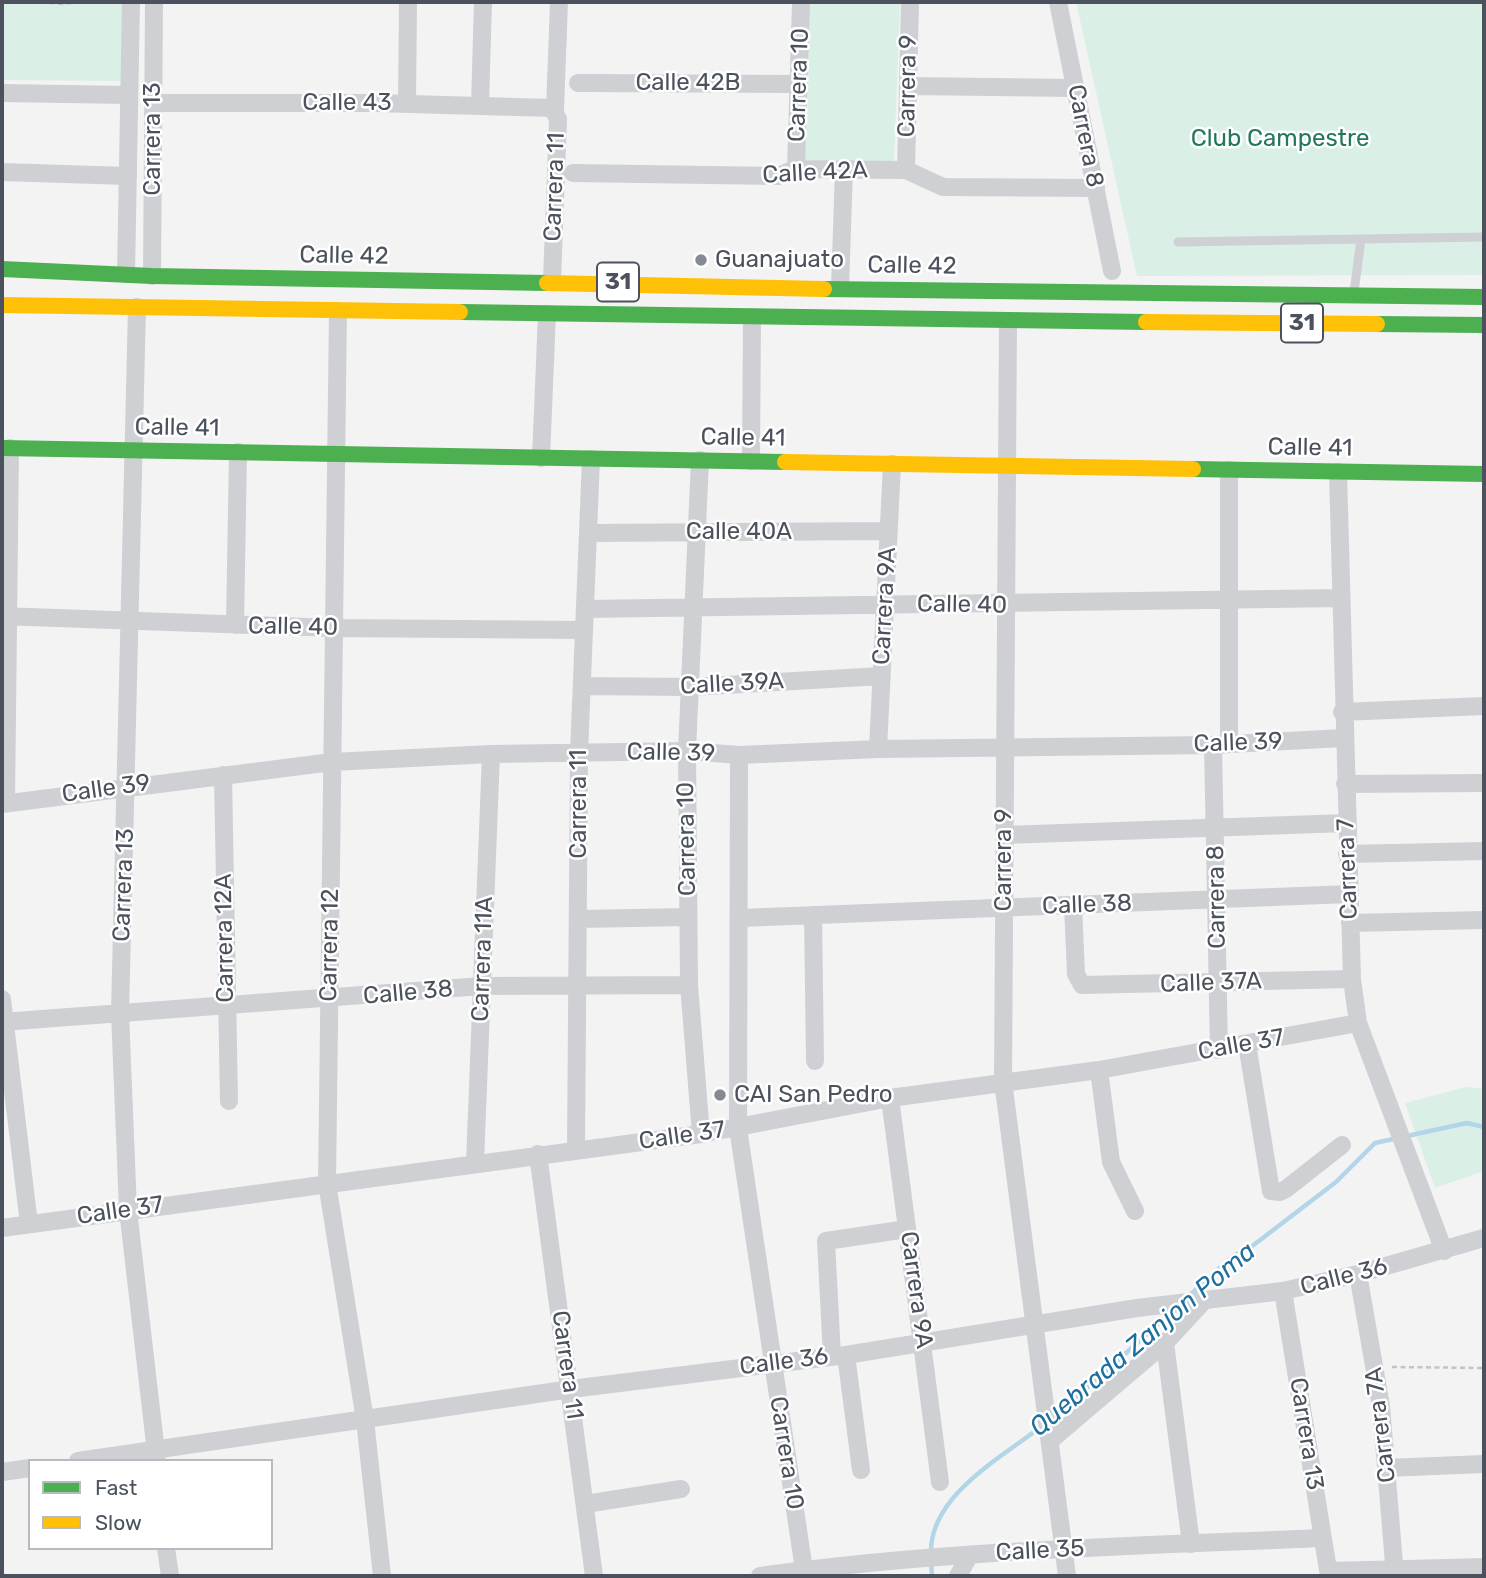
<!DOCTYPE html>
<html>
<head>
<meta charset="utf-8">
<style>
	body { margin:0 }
	#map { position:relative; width:1486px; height:1578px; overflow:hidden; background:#f3f3f3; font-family:Rubik,sans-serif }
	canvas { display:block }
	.frame { position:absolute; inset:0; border:4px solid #4b525d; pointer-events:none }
	.legend { position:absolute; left:28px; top:1459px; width:245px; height:91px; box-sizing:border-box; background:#fff; border:2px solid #b7babe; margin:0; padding:9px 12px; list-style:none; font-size:21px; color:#4b525d }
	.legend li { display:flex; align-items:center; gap:14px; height:35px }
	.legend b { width:35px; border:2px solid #b7babe }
</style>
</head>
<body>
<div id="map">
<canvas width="1486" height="1578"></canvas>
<div class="frame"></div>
<ul class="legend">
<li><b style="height:9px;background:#4caf50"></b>Fast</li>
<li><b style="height:9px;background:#ffc107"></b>Slow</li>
</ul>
</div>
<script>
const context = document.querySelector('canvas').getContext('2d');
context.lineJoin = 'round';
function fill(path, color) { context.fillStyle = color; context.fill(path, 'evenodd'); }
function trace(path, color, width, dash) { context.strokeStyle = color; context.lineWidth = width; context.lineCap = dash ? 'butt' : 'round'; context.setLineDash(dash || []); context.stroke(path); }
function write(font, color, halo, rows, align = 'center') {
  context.font = font + ' Rubik,sans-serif'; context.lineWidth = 5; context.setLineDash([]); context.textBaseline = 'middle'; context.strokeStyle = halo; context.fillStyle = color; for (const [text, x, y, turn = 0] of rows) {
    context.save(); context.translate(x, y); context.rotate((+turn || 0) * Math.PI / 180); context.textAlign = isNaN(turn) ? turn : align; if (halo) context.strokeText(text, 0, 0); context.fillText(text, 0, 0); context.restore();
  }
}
const green = new Path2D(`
	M2,2H124L121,81L2,80Z
	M809,2H900L894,163L803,160Z
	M1076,2H1484V275L1137,276Z
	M1466,1087L1484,1089V1171L1435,1188L1405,1103Z`);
const stream = new Path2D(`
	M1407,1136L1467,1123L1484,1127
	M1190,1295L1233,1256L1251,1247L1336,1182L1375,1143L1398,1138
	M1052,1419L1173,1311
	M931,1554C929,1496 1001,1458 1042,1426
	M931,1562L932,1576`);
const path = new Path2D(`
	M41,2L63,4L80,2
	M1392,1367L1484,1368`);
const lane = new Path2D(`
	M1178,242L1361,239
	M1354,292L1361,239L1484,237`);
const street = new Path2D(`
	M1058,2L1112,271
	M578,83L798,84
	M908,86L1075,88
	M2,93L128,95
	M153,103H374L552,108L558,119L552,281
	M407,104L408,2
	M480,105L483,2
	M555,110L559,2
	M796,169L801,2
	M906,170L910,2
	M2,172L128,176
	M573,173L778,176L796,169L906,170L943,187L1096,188
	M126,274L131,2
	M152,276L154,2
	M840,287L844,170
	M137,307L120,1013L128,1210L157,1461
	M338,311L327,1183L365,1420L382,1576
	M1008,321L1003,1081L1067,1576
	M541,458L547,314
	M700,460L687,751L689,985L701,1134
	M751,461L752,317
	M1229,470V744
	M1338,472L1352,979L1358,1023L1444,1251
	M590,533L889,531
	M585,609L1340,598
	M2,616L334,628L584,630
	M235,625L238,452
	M583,686L690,687L882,676
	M1342,712L1484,706
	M1213,745L1219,1050
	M878,749L892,464
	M739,755L738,1128L804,1570
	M223,775L229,1101
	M1345,784L1484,783
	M6,803L10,448
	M2,804L332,762L491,754L687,751L739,755L878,749L1213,745L1343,738
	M1005,835L1346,823
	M1347,854L1484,851
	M1073,905L1076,974L1082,985L1352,979
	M813,915L815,1061
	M741,918L1349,894
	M579,919L688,917
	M1350,923L1484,920
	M2,999L29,1224
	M2,1022L482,986L689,985
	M1247,1044L1271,1191L1280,1192L1286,1189L1342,1145
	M1099,1070L1111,1162L1135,1211
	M890,1098L940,1482
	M576,1149L579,753L591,459
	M538,1154L594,1576
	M475,1163L491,754
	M2,1228L701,1134L890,1098L1099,1070L1358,1023
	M1358,1274L1381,1406L1395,1576
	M1283,1291L1329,1576
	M1165,1343L1191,1544
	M846,1355L861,1470
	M832,1356L826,1241L907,1229
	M1051,1440L1165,1343L1203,1302
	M78,1461L571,1389L846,1355L1137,1308L1283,1291L1358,1274L1484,1238
	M1386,1468L1484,1464
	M2,1472L30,1468
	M585,1504L681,1489
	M166,1548L170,1576
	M1329,1571L1484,1567
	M760,1576C946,1550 1134,1546 1322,1538
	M958,1576L969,1556`);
const fast = new Path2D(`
	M2,269L152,276L547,283
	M824,289L1484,297
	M460,312L1146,322
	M1377,324L1484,325
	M2,448L785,462
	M1193,469L1484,474`);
const slow = new Path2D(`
	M547,283L824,289
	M2,305L460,312
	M1146,322L1377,324
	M785,462L1193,469`);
const markers = [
	[701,260,7,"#868a92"],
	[720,1095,7,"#868a92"]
];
const shields = [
	[618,282,42],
	[1302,323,42]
];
const shieldNames = [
	["31",618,282],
	["31",1302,323]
];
const streetNames = [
	["Calle 42B",688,83],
	["Carrera 10",799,85,-88],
	["Carrera 9",908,86,-89],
	["Calle 43",347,103],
	["Carrera 8",1085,136,79],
	["Carrera 13",153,139,-90],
	["Calle 42A",815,173,-3],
	["Carrera 11",555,187,-88],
	["Calle 42",344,256,1],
	["Calle 42",912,266,1],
	["Calle 41",177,428,1],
	["Calle 41",743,438,1],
	["Calle 41",1310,448,1],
	["Calle 40A",739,532],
	["Calle 40",962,605,1],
	["Carrera 9A",885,606,-87],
	["Calle 40",293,627,1],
	["Calle 39A",732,684,-3],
	["Calle 39",1238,743,-2],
	["Calle 39",671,753,1],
	["Calle 39",106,789,-8],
	["Carrera 11",579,804,-90],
	["Carrera 10",687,839,-91],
	["Carrera 9",1004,860,-90],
	["Carrera 7",1348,869,-92],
	["Carrera 13",124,885,-88],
	["Carrera 8",1217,897,-91],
	["Calle 38",1087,905,-2],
	["Carrera 12A",225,938,-91],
	["Carrera 12",330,945,-89],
	["Carrera 11A",483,959,-88],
	["Calle 37A",1211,983,-2],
	["Calle 38",408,993,-5],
	["Calle 37",1241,1045,-10],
	["Calle 37",682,1136,-8],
	["Calle 37",120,1211,-8],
	["Calle 36",1344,1277,-14],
	["Carrera 9A",916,1290,82],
	["Calle 36",784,1362,-7],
	["Carrera 11",567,1365,82],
	["Carrera 7A",1381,1425,-97],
	["Carrera 13",1306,1434,81],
	["Carrera 10",786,1453,81],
	["Calle 35",1040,1551,-3]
];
const parkNames = [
	["Club Campestre",1280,139]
];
const poiNames = [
	["Guanajuato",715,260],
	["CAI San Pedro",734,1095]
];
const waterNames = [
	["Quebrada Zanjon Poma",1143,1340,-40]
];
fill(green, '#daefe5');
trace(stream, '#b3d5e8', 4.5);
trace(path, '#bdc6c4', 2.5, [5, 3.5]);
trace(lane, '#ced0d3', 9);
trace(street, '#ced0d3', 18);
trace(fast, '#4caf50', 16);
trace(slow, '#ffc107', 16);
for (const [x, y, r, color] of markers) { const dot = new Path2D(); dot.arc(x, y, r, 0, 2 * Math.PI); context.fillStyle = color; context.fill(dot); trace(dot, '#fff', 2.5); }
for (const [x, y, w] of shields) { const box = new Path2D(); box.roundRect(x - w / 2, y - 19.5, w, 39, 5); context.fillStyle = '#fff'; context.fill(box); trace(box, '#4b525d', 2); }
write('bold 23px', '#4b525d', null, shieldNames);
write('24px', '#4b525d', '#fff', streetNames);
write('24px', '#23785b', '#fff', parkNames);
write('24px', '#4b525d', '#fff', poiNames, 'left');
write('italic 26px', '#1d6f9e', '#fff', waterNames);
</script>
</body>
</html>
